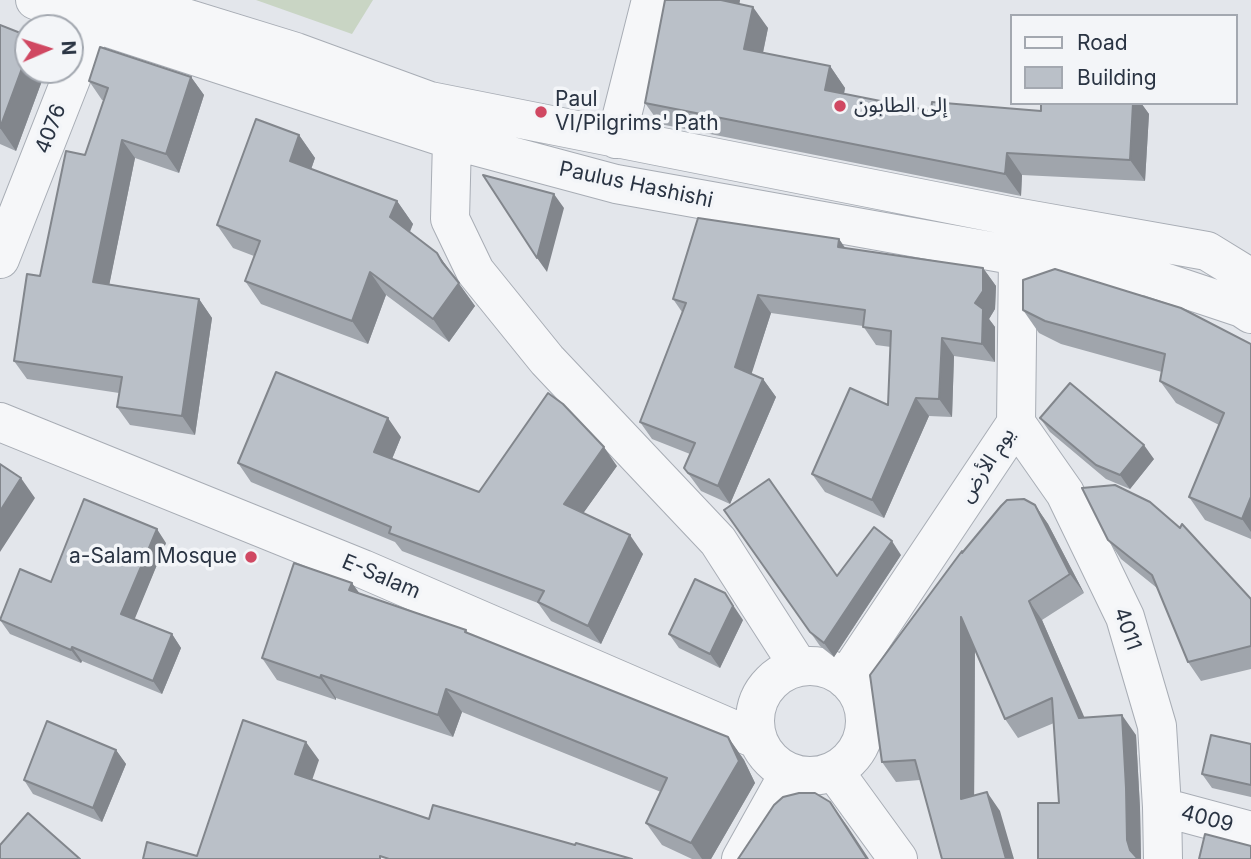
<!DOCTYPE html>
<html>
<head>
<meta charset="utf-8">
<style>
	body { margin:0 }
	#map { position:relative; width:1251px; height:859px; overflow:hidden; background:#e3e6eb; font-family:Inter,sans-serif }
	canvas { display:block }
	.legend { position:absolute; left:1010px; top:14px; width:228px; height:91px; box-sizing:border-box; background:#f3f5f8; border:2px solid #a3a8b0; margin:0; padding:9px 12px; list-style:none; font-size:21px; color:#2a3443 }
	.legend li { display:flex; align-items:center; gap:14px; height:35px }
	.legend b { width:35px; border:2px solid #a3a8b0 }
	.north { position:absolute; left:14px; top:14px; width:70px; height:70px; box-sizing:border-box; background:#f3f5f8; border:2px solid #a3a8b0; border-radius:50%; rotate:87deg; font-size:19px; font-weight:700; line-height:28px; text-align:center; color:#2a3443 }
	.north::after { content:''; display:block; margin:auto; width:24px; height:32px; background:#d04862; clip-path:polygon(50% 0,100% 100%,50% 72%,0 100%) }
</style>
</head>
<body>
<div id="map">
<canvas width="1251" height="859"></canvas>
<ul class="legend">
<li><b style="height:9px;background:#f6f7f9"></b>Road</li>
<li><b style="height:19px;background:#bac0c8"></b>Building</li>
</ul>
<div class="north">N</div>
</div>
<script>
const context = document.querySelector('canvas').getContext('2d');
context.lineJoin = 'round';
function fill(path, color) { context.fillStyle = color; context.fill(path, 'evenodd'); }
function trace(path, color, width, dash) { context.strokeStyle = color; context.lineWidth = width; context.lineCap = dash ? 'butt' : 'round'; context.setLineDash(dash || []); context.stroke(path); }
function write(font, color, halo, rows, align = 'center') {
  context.font = font + ' Inter,"Noto Sans Arabic",sans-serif'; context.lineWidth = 7; context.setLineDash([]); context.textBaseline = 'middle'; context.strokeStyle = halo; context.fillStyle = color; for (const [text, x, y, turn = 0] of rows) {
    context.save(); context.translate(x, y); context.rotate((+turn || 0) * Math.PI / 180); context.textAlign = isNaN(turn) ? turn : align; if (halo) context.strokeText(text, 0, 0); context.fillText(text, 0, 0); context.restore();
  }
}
const green = new Path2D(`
	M256,0H373L352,34Z`);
const minor = new Path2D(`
	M35,0L93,23L452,140L616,184L1018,256L1149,277L1242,308L1251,314
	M127,0L296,52L430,101L1015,217L1207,251L1251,278
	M440,120L452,140L450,219L475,271L547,360L718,541L799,667
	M616,139L651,0
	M0,259L93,23L103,2
	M0,422L363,569L758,740
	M1016,423L1065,493L1125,617L1157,726L1162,807L1163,859
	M755 721a55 55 0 1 1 110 0a55 55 0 1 1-110 0Z
	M845,679L1016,423L1018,256L1016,230
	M834,771L898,859
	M1162,807L1251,831
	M741,859L789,773`);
const wall = new Path2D(`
	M665,0H740L739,4L768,28L763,53L830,66L845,88L844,94L931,111H1041V103H1141L1149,114L1145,181L1022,175L1021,196L660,124L645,103Z
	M0,25L28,70H46L16,151L0,144Z
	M191,77L204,95L179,173L135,158L109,285L199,299L212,318L195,435L130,425L117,407L119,393L27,379L14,361L104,100H102L89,81Z
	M299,135L315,158L311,169L397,201L413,224L410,232L437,253L475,306L449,342L386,295L368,344L261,304L245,281L254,256L233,248L217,225Z
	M839,239L846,249L983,268L996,286L995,309L989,319L995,327V362L954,356L952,417L929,416L884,518L825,492L812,474L888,405L891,347L876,345L863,326L771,313L751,374L763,379L776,397L730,504L701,491L684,468L690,454L652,439L640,422L682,312L673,299Z
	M1023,310L1251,344V539L1205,520L1189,497L1219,425L1176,403L1160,381L1162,372L1061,344L1039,333Z
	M1040,418L1154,459L1130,489L1106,479L1050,432Z
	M401,437L392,459L479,492L617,466L583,513L643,554L601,644L551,621L538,603L402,551L395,542L251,482L238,463Z
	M1035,505L1048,524L1084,593L1042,620L1084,718L1136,735L1140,808L1141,859H1038L1059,803L1054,723L1018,738L1005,719L975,649L974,795L1000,811L920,780L896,782L882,762L962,552Z
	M724,510L837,576L901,555L834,657L820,646Z
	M1108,540L1251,599V669L1201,681L1188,662L1157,588L1121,559Z
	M166,543L134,619L172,634L181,648L162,694L82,661L81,663L10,634L0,620L51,582Z
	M360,594L466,630L468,633L728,737L744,760L755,783L711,859H692L662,845L646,823L661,792L462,712L453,737L336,698V700L277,680L262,658Z
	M743,620L720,668L679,648L669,634Z
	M1251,744V797L1212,788L1202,774Z
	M116,750L126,764L102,822L33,794L24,780Z`);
const shadedWall = new Path2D(`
	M721,0H740L736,22Z
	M753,7L768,28L759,71L744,49Z
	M28,52V70H46L16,151L0,128Z
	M830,66L845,88L840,112L825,90Z
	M191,77L204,95L179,173L166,154Z
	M1133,103H1141L1149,114L1145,181L1130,160Z
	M299,135L315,158L306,184L290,161Z
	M122,140L135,158L106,301L93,282Z
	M1007,153L1022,175L1021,196L1005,174Z
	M554,194L564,208L547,272L537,258Z
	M397,201L413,224L406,240L390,217Z
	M839,239L851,257L838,247Z
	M437,253L475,306L449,342L433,319L442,262Z
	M983,268L996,286L995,309L989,319L995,327V362L982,344L975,303Z
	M370,272L386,295L368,344L352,321Z
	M758,295L771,313L748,385L735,367Z
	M199,299L212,318L195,435L182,416Z
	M942,338L954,356L952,417L939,399Z
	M763,379L776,397L730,504L718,486Z
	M916,398L929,416L884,518L872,500Z
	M388,418L401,437L387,471L374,452Z
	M1144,445L1154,459L1130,489L1120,475Z
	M604,447L617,466L577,522L564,504Z
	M21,478L35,498L0,552V511Z
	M1251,497V532L1242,519Z
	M1035,505L1048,524L1084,593L1070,574Z
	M157,529L166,543L131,628L121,614Z
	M630,535L643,554L601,644L588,626Z
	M892,541L901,555L834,657L824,643Z
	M352,583L368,605L349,590Z
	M725,593L743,620L720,668L710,654Z
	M1029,601L1042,620L1093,737L1079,718Z
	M961,617L975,636L974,819L961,799Z
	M172,634L181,648L162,694L153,681Z
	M72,647L82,661L81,663L71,650Z
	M321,675L336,698V700L320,678Z
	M446,689L462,712L453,737L438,715Z
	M1122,715L1136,735L1140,808L1141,859H1137L1130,850L1127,840Z
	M728,737L744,760L755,783L711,859H702L691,843Z
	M306,742L319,760L308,792L295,774Z
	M116,750L126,764L102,822L93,808Z
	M987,792L1000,811L1014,859H1006Z
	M830,802L848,827L869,859H867Z`);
const building = new Path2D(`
	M665,0H721L753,7L744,49L830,66L825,90L931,111L932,102L1041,111V103H1133L1130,160L1007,153L1005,174L645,103Z
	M0,25L28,36V52L0,128Z
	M100,47L191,77L166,154L122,140L93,282L199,299L182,416L117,407L122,377L14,361L27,274L40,276L66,151L85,155L108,88L89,81Z
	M256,119L299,135L290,161L397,201L390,217L437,253L442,262L459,283L433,319L370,272L352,321L245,281L260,241L217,225Z
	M483,175L554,194L537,258Z
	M698,218L839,239L838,247L983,268V291L975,303L983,309L982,344L942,338L939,399L916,398L872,500L812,474L850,388L888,405L891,331L863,327L865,310L758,295L735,367L763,379L718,486L688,473L684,468L695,443L640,422L686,303L673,299Z
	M1055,269L1181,308L1251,344V497L1242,519L1189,497L1224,413L1160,381L1165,354L1045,321L1023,310V280Z
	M276,372L388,418L374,452L479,492L548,393L563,404L604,447L564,504L630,535L588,626L538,602L544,591L389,533L391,527L238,463Z
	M1070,383L1144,445L1120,475L1096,465L1040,418Z
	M0,464L21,478L0,511Z
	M769,479L837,576L874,527L892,541L824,643L810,632L724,510Z
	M1115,485L1150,502L1180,528L1182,524L1251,599V646L1188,662L1152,575L1108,540L1082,488Z
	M84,499L157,529L121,614L172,634L153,681L72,647L71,650L0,620L20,569L51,582Z
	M1024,499L1035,505L1070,574L1029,601L1079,718L1122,715L1126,788L1127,840L1130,850L1138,859H1038V803H1059L1052,698L1005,719L961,617V799L987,792L1006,859H942L915,760L882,762L870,675L962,551V553L1001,506L1007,500Z
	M294,563L352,583L349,590L466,630L465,632L728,737L739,761L691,843L646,823L667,778L446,689L438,715L321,675L320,678L262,658Z
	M695,579L725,593L733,606L710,654L669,634Z
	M243,720L306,742L295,774L429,819L433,805L575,845L576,843L632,859H389L380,856V859H143L147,842L197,856Z
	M47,721L116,750L93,808L24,780Z
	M1211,735L1251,744V785L1202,774Z
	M799,793H815L830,802L867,859H738L774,805L783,797Z
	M28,813L80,859H0V845Z
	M1205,834L1251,846V859H1199Z`);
const markers = [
	[840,106,7,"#d04862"],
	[541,112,7,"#d04862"],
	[251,557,7,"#d04862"]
];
const poiNames = [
	["Paul",555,100],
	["VI/Pilgrims' Path",555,124],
	["إلى الطابون",854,106],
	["a-Salam Mosque",237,557,"right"]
];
const streetNames = [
	["4076",51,129,-69],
	["Paulus Hashishi",636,185,12],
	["يوم الأرض",987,465,-57],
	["E-Salam",381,577,23],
	["4011",1127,629,71],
	["4009",1207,819,15]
];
fill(green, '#c9d5c4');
trace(minor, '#a8adb5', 40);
trace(minor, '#f6f7f9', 38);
fill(wall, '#a0a5ac');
fill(shadedWall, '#82868c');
fill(building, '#bac0c8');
trace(building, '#82868c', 2);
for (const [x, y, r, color] of markers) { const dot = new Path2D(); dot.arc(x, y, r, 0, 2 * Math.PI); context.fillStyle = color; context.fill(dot); trace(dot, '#f3f5f8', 2.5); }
write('21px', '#2a3443', '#f3f5f8', poiNames, 'left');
write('21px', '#2a3443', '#f3f5f8', streetNames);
</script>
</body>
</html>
